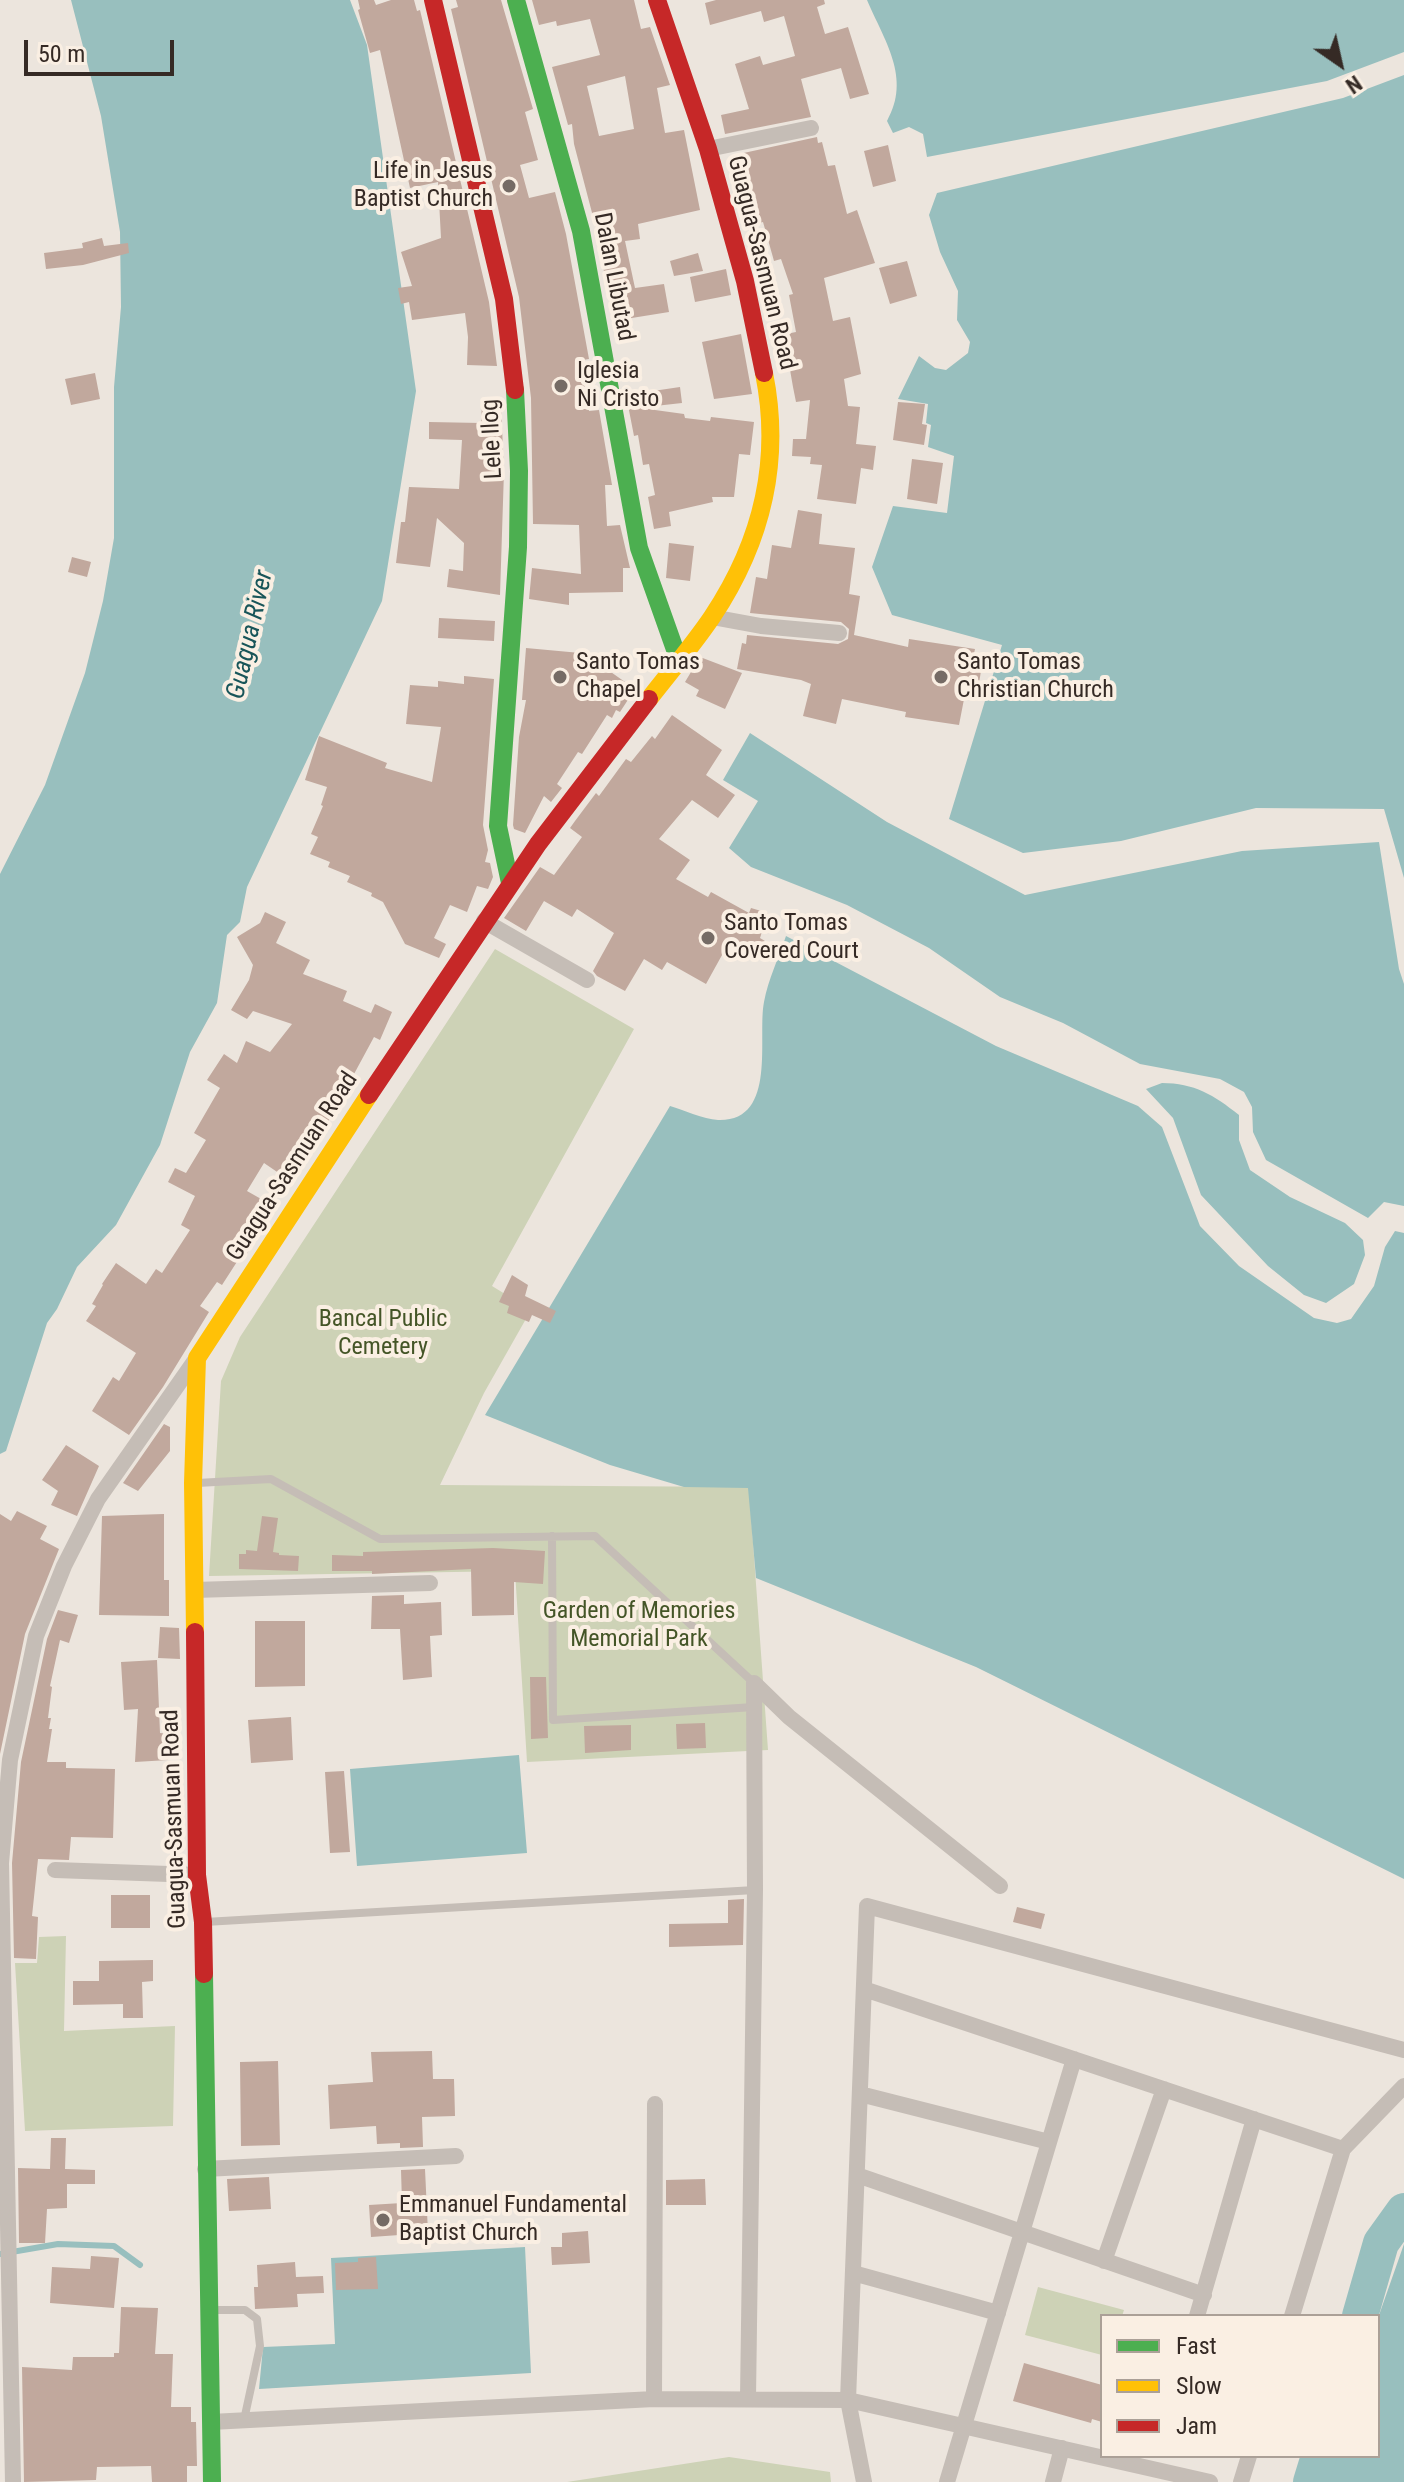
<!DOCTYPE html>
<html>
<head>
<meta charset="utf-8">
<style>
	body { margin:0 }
	#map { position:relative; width:1404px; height:2482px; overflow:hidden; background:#ece5dd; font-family:"Roboto Condensed",sans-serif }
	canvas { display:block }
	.legend { position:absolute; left:1100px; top:2314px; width:280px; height:144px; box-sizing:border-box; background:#faefe3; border:2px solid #aba097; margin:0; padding:10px 14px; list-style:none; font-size:24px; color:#352a25 }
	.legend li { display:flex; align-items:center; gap:16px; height:40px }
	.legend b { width:40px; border:2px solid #aba097 }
	.north { position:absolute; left:1300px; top:24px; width:80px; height:80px; -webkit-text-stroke:6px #faefe3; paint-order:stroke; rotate:146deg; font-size:22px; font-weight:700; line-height:32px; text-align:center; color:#352a25 }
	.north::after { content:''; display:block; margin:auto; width:28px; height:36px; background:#352a25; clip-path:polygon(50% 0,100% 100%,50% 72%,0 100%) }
	.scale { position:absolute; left:24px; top:40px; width:150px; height:36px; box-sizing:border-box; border:4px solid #352a25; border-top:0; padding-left:10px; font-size:24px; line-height:28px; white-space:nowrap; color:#352a25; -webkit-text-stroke:6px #faefe3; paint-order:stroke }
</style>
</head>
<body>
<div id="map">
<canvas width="1404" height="2482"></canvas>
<ul class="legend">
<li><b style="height:10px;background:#4caf50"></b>Fast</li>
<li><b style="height:10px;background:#ffc107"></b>Slow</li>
<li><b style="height:10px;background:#c62828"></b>Jam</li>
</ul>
<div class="north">N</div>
<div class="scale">50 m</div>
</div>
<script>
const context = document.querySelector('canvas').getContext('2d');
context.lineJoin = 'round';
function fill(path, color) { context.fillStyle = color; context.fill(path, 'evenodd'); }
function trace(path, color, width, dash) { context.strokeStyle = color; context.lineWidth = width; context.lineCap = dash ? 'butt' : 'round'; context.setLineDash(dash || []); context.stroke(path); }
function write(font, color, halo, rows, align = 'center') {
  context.font = font + ' "Roboto Condensed",sans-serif'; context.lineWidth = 8; context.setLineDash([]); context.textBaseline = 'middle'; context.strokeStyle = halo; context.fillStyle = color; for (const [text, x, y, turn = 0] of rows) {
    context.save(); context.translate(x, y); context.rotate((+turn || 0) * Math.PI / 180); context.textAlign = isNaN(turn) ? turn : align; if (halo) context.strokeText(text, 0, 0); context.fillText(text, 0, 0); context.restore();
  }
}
const green = new Path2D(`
	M495,949L634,1029L492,1286L531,1310L484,1393L440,1485L749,1487L768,1750L527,1762L515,1571L209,1576L221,1381L240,1337Z
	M66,1936L64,2031L175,2026L173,2126L25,2131L15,1963H37L39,1937Z
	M1038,2287L1124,2310L1122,2316H1102V2355L1025,2335Z
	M729,2457L830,2472L831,2482H567Z`);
const water = new Path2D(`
	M71,0H350L367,45L416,391L382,601L247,887L240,922L227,935L217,1003L190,1052L160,1145L116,1225L77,1267L57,1309L47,1323L6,1451L0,1454V874L45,785L85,673L103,601L114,538V387L121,307L120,232L101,116Z
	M867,0H1404V52L1327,81L927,157L923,134L909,127L893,133L887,121C912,78 884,40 867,0Z
	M1404,75V878L1384,809L1256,808L1121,841L1023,853L949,819L1002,645L892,615L872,567L893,506L947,513L954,456L928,447L931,425L926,423L928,404L898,399L919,356L935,368L946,370L968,353L970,342L957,320L958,291L940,252L929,215L937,193L1343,98Z
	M750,733L887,822L1025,895L1242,851L1379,842L1399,969L1404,984V1206L1384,1202L1368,1218L1266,1160L1253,1132L1252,1107L1244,1092L1220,1079L1140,1064L1063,1023L1000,997L929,948L847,905L751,867L729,848L758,801L723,780Z
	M786,936L996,1046L1138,1106L1162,1127L1200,1226L1239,1266L1314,1318L1337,1323L1351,1319L1374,1286L1385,1247L1395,1231L1404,1233V1879L976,1667L756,1578L748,1488L684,1487L610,1465L485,1415L670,1106C684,1110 703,1119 718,1120C778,1122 757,1037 764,1002C768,980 779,957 786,936Z
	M1162,1083C1194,1083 1214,1095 1239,1115V1140L1250,1170L1290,1197L1345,1223L1363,1240L1365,1255L1354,1284L1326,1303L1304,1295L1268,1266L1201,1195L1173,1118L1146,1089Z
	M519,1755L527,1853L357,1866L350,1769Z
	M1404,2244V2482H1324L1332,2456H1378V2318Z
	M525,2247L531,2373L259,2389L263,2347L335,2344L331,2258Z`);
const stream = new Path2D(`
	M0,2254L58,2244L114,2246L140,2265`);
const river = new Path2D(`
	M1360,2316L1381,2243L1404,2211
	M1311,2482L1319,2456`);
const building = new Path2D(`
	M358,0H374L376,5L391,0H414L417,11L420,10L489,302L497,366L467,365L468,337L465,313L412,320L409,302L401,304L398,288L412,286L401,252L441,238L438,182L410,188L380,50L370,53L358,10L360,9Z
	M456,0H501L533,109L525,112L538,160L520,165L529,198L555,192L566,234L589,359L583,360L589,411L599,410L612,485H605L607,526L620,525L630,568H623V592L569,593V605L529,599L532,568L581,574L579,525L533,524L531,398L519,297L451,9L458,7Z
	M532,0H634L641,29L650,27L670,85L657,88L665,133L684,130L700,210L638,224L640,239L625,241L635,288L664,284L669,312L613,321L596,228L574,144L572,124L568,125L552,67L600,55L590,19L557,26L556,21L539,25ZM625,76L634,129L599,136L587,86Z
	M716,0H824L825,4L817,7L825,34L848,27L869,94L850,99L841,68L801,79L811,117L725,134L721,115L749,109L735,64L760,56L763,65L795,56L784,16L764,22L761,11L710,25L705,3Z
	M817,137L818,143L822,142L828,166L835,165L847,214L857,210L875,263L824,278L833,321L850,317L858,358L861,374L844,379L848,406L860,407L856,444L876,446L873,470L861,468L856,504L817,499L822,465L810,464L811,457L792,456L793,439H806L810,400L796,402L793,387L789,364L793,363L786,334L796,332L789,295L793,294L781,259L774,261L763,222L755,224L739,154Z
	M888,145L896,181L873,187L864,151Z
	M102,238L104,246L128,243L129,253L83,265L46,269L44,253L83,248L82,243Z
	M698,253L703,271L674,276L670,261Z
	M907,261L917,296L890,304L879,268Z
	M726,269L731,295L695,302L690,277Z
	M741,334L752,394L714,399L702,342Z
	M95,373L100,399L71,405L65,379Z
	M680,387L682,403L655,406V410L684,414L685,418L710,421L711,417L754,422L750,455L739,454L734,497H712L713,502L669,512L671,526L654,529L648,497L655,495L649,464L643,465L638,435L634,436L626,395Z
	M898,402L925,404L922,424L927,425L924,445L893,440Z
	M482,404L501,405L504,471L500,595L447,587L449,569L463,571L464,543L437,518L430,567L396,563L401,522H405L409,487L459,489L462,440L429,439V422L481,423Z
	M912,459L943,463L937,504L907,499Z
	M798,510L822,514L819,544L855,548L849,594L860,596L854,635L908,647L909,639L975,649L972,663L982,665L977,695L965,694L959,725L905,717L906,712L842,699L836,724L803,716L811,684L801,680L737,669L742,643L746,644L747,635L838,644L848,639L849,629L841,622L750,613L756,577L767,579L772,545L791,548Z
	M669,543L694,546L690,581L666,578Z
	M72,557L91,562L87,577L68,572Z
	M439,618L495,621L494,641L438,638Z
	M526,648L602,655L598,663L635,689L620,712L616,710L612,718L607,715L582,754L578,752L557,784L562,788L551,802L544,796L525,833L514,829L513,825L519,737L526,700H522Z
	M700,657L742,673L725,709L696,696L699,690L685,682Z
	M464,676L494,679L483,825L488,850L485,862L490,863L493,877L488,889L477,886L467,912L450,905L434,938L446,944L439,958L405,944L383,902L371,896L372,893L347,882L350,876L328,867L330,862L310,854L318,837L311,834L323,806L321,805L327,787L305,780L319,736L387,763L385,768L432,782L441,727L406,724L410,685L438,687V681L464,684Z
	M672,715L722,750L706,775L735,795L718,818L692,800L659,839L690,860L676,879L708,897L711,892L749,913L751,908L768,913L760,938L765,941L755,961L727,946L706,984L667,962L662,970L644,959L625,991L597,976L593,971L614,933L577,909L572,917L544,901L526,931L504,918L540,867L554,875L582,837L570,828L575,821L596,793L599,796L626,759L631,762L652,736L655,739Z
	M265,912L286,922L276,943L310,960L303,974L347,991L343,1001L371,1013L375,1004L392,1012L380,1040L374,1037L327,1124L319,1137L313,1134L286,1178L264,1163L247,1191L277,1208L267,1224L263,1222L246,1256L242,1254L222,1285L217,1282L200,1306L209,1312L163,1387L129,1435L92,1411L113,1377L119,1381L136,1353L86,1321L96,1306L92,1304L103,1285L102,1284L116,1263L146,1284L156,1269L162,1273L190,1230L181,1225L195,1196L168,1182L175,1168L186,1173L206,1140L194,1133L220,1088L207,1080L224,1054L237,1063L246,1041L270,1052L292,1024L253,1011L247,1019L231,1010L249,980L253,965L237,937L260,923Z
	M512,1275L528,1285L525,1296L556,1311L550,1323L532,1315L529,1322L507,1313L509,1306L499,1302Z
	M164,1424L170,1427V1451L138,1491L123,1483Z
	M66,1445L99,1466L77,1516L51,1505L58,1491L42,1480Z
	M17,1511L47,1526L40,1539L59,1549L25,1634L0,1754V1514L11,1521Z
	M164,1514V1580H169V1616L99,1615L102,1516Z
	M262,1516L278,1518L273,1552L279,1553V1555L299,1556L298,1571L239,1569V1554H246V1550L257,1551Z
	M493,1548L545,1551L543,1584L514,1582V1615L472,1616L471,1569L372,1574V1571H332V1555L363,1556V1552Z
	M404,1595V1604L441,1602L442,1635L430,1636L432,1677L403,1680L400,1629H371L372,1596Z
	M58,1610L78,1615L69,1643L60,1640L50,1686L52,1687L48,1718H51L49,1729H52L47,1762H66V1768L115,1769L113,1838L71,1837L69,1860L38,1859L32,1916L38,1917L36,1959L14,1958L12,1863L21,1762L47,1639Z
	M255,1621H305V1686L255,1687Z
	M160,1627L179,1628L180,1659L158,1658Z
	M157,1660L160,1733L169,1734L168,1760L135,1762L138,1709L124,1710L121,1662Z
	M530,1677H546L548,1738L531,1739Z
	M291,1717L293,1760L251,1763L248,1720Z
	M705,1723L706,1748L677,1749L676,1724Z
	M631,1725V1750L585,1753L584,1726Z
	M344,1771L350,1852L330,1853L325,1772Z
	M111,1895H150V1928H111Z
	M744,1899L743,1945L669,1947V1924L728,1923V1900Z
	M1017,1907L1045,1914L1041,1929L1013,1922Z
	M153,1960V1981L142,1982L143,2018H123V2004L73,2005V1981H99V1961Z
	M432,2051L433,2079H454L455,2116L422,2117L423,2147L400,2148V2143L377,2144L376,2126L330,2129L328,2085L373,2082L371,2052Z
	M278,2061L280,2145L241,2146L240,2062Z
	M51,2138H66L65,2169L95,2170V2184H67V2208L47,2209L45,2243H19L18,2168L50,2169Z
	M425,2169L428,2233L371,2237L369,2205L402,2203L401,2170Z
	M269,2177L271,2209L229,2211L227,2179Z
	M705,2179L706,2205H666V2180Z
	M588,2231L590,2263L552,2265L551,2247H562V2233Z
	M91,2256L119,2258L114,2308L50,2303L52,2267L90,2269Z
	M376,2257L378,2289L336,2290L335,2263L358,2262V2258Z
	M295,2262L296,2277L323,2276L324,2293L297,2294L298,2307L255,2309L254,2287H258L257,2265Z
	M121,2307L158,2308L155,2354H173L171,2407H191V2422H196L197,2466H187V2482H152L151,2466L97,2467L96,2480L24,2482L22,2367L72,2370L73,2357H114V2353H119Z
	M1024,2363L1102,2385V2422L1092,2419L1091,2423L1013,2401Z`);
const lane = new Path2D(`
	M197,1483L271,1479L380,1539L595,1536L754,1683
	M552,1536L553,1720L754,1707
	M205,1922L755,1890
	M213,2310H245L257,2319L260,2346L244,2420`);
const street = new Path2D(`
	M708,149L811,128
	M712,617L761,626L839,633
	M484,921L587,980
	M194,1590L430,1583
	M55,1870L197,1875
	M864,1989L1343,2149
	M860,2094L1049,2142
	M205,2169L456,2156
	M857,2175L1204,2295
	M1104,2261L1164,2089
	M853,2273L998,2313
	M1197,2316L1254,2119
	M1292,2316L1343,2149L1404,2086
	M748,2398L755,1890L754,1683L789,1717L1000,1886
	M654,2399L655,2104
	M211,2422L654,2399L848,2400L1210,2482
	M13,2482L1,1863L10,1760L36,1636L64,1566L98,1499L196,1359
	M864,2482L848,2400L867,1906L1404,2050
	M947,2482L1074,2059
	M1053,2482L1062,2448
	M1241,2482L1249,2456`);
const fast = new Path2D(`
	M516,0L581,231L639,548L678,658
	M510,883L498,826L518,547L519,471L515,390
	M204,1974L212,2482`);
const slow = new Path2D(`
	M649,699C670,672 693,645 712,617C762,542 782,462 764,373
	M195,1632L193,1483L197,1358L369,1095`);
const jam = new Path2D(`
	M433,0L504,299L515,390
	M657,0L708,149L745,281L764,373
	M369,1095L538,844L649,699
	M195,1632L197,1875L203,1922L204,1974`);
const markers = [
	[509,186,8,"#756b65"],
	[561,386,8,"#756b65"],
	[560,677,8,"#756b65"],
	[941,677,8,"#756b65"],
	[708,938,8,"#756b65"],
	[383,2220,8,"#756b65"]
];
const poiNames = [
	["Life in Jesus",493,172,"right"],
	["Baptist Church",493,200,"right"],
	["Iglesia",577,372],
	["Ni Cristo",577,400],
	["Santo Tomas",576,663],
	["Chapel",576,691],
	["Santo Tomas",957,663],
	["Christian Church",957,691],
	["Santo Tomas",724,924],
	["Covered Court",724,952],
	["Emmanuel Fundamental",399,2206],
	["Baptist Church",399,2234]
];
const streetNames = [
	["Guagua-Sasmuan Road",761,263,76],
	["Dalan Libutad",613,277,79],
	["Lele Ilog",493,439,-93],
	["Guagua-Sasmuan Road",293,1167,-57],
	["Guagua-Sasmuan Road",175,1819,-92]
];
const parkNames = [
	["Bancal Public",383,1320],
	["Cemetery",383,1348],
	["Garden of Memories",639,1612],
	["Memorial Park",639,1640]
];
const waterNames = [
	["Guagua River",251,635,-77]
];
fill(green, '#cdd2b6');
fill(water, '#98bfbe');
trace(stream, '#98bfbe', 6);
trace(river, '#98bfbe', 36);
fill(building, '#c1a89d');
trace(lane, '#c5bdb6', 8);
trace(street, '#c5bdb6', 16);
trace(fast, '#4caf50', 18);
trace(slow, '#ffc107', 18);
trace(jam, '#c62828', 18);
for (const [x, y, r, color] of markers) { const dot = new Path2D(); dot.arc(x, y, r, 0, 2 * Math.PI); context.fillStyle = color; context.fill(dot); trace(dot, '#faefe3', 3); }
write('24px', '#352a25', '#faefe3', poiNames, 'left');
write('24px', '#352a25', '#faefe3', streetNames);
write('24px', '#445527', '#faefe3', parkNames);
write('italic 26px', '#185559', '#faefe3', waterNames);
</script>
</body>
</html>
